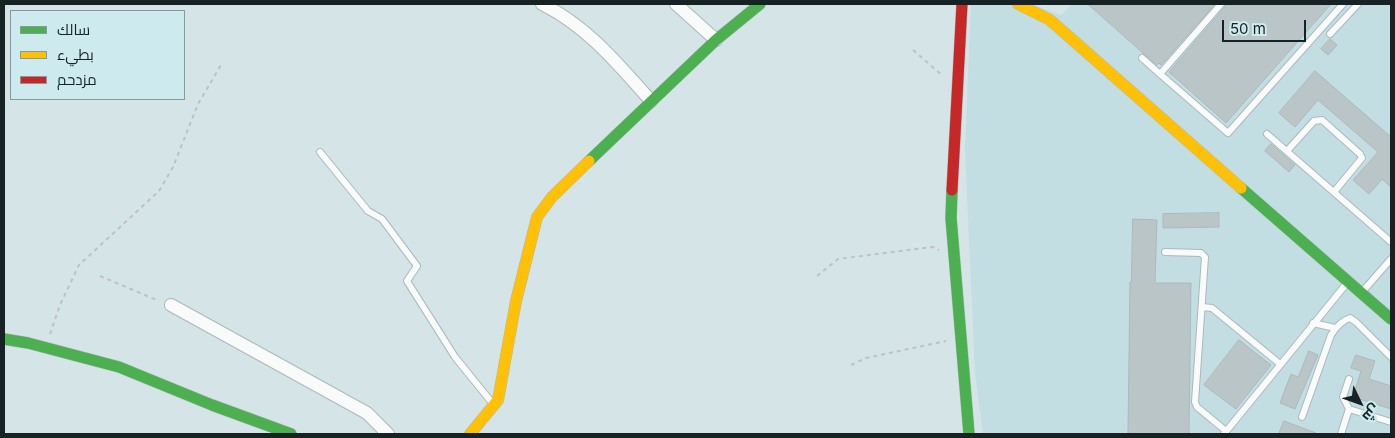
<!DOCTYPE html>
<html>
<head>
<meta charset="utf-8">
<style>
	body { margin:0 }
	#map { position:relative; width:1395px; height:438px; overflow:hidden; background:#d5e4e6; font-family:Inter,Cairo,sans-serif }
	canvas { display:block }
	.frame { position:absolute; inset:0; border:5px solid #172224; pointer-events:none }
	.legend { position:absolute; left:10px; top:10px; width:175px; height:90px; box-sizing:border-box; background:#cdeaee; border:1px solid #849a9d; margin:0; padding:6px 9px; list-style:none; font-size:15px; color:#172224 }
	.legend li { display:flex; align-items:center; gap:10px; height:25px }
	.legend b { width:25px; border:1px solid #849a9d }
	.north { position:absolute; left:1335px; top:378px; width:50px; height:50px; -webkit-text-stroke:4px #cdeaee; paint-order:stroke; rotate:132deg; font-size:14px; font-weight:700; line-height:20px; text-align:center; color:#172224 }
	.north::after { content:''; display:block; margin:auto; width:18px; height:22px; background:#172224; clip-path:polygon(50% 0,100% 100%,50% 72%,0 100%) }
	.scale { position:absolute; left:1222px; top:20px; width:84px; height:22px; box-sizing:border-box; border:2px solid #172224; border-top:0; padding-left:6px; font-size:15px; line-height:18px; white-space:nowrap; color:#172224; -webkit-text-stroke:4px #cdeaee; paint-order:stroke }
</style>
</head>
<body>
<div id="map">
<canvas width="1395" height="438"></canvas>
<div class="frame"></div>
<ul class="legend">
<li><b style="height:6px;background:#4caf50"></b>سالك</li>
<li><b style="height:6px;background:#ffc107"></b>بطيء</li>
<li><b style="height:6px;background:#c62828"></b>مزدحم</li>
</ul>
<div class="north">ش</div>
<div class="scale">50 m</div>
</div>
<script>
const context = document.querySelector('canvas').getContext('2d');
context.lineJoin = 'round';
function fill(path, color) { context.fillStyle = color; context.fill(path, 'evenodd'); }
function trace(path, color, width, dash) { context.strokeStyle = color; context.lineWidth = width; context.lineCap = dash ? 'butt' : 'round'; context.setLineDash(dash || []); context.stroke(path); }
const built = new Path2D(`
	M971,4H1032L1061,15L1072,4H1391V434H983L975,373L965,150Z`);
const building = new Path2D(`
	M1088,4H1215L1161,65L1159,63L1157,65Z
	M1226,4H1331L1226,123L1169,72L1225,7Z
	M1330,39L1337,45L1328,55L1321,49Z
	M1315,71L1391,137V187L1382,179L1369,194L1353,180L1378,152L1318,100L1295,127L1279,113Z
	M1271,144L1295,165L1289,172L1265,151Z
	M1219,213V227L1163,228V214Z
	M1133,219L1157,220L1155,283H1191L1189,434H1128L1130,282H1131Z
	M1239,340L1271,365L1236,409L1204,385Z
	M1309,351L1318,355L1295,409L1280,403L1291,374L1298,377Z
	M1356,355L1375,361L1369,379L1391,386V409L1353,397L1361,371L1351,368Z
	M1284,421L1316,433V434H1279Z`);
const path = new Path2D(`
	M913,50L943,76
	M100,276L159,301
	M817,276L838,259L933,247L939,250
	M50,334L60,305L79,265L159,191L173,167L198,104L221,65
	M851,365L866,358L946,341`);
const lane = new Path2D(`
	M1221,4L1160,74L1228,133L1343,4
	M1330,34L1358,4
	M1142,58L1160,74
	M1267,134L1391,242
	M1287,151L1314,121L1322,120L1360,154L1362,158L1334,192
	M320,152L368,211L382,219L417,266L407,281L455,357L493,404
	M1165,252L1201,253L1205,257L1195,402L1197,407L1226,431
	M1363,291L1391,259
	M1202,307L1212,308L1280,364
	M1313,323L1335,328
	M1349,379L1343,397L1349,409
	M1302,417L1331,335C1336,327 1341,321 1350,318L1356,322L1391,357
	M1224,434L1347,283
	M1341,434L1349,409L1391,422`);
const street = new Path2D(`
	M542,4C588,27 617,63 651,101
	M676,4L716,40
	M171,305L367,413L388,434`);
const fast = new Path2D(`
	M589,161L716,40L760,4
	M1241,188L1391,319
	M952,190L951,218L969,434
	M4,339L28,343L119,367L212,405L291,434`);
const slow = new Path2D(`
	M1018,4L1050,20L1241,188
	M470,434L498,400L516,301L537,217L552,197L589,161`);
const jam = new Path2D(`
	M952,190L962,4`);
fill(built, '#c3dee3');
fill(building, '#b9c5c7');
trace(building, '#adb9bb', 1);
trace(lane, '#acb8ba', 8);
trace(street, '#acb8ba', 14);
trace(fast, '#acb8ba', 12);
trace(slow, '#acb8ba', 12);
trace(jam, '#acb8ba', 12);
trace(path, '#bdc2c3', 2, [4, 4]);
trace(lane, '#f9fbfb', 6);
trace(street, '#f9fbfb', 12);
trace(fast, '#4caf50', 11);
trace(slow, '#ffc107', 11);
trace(jam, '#c62828', 11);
</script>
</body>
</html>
